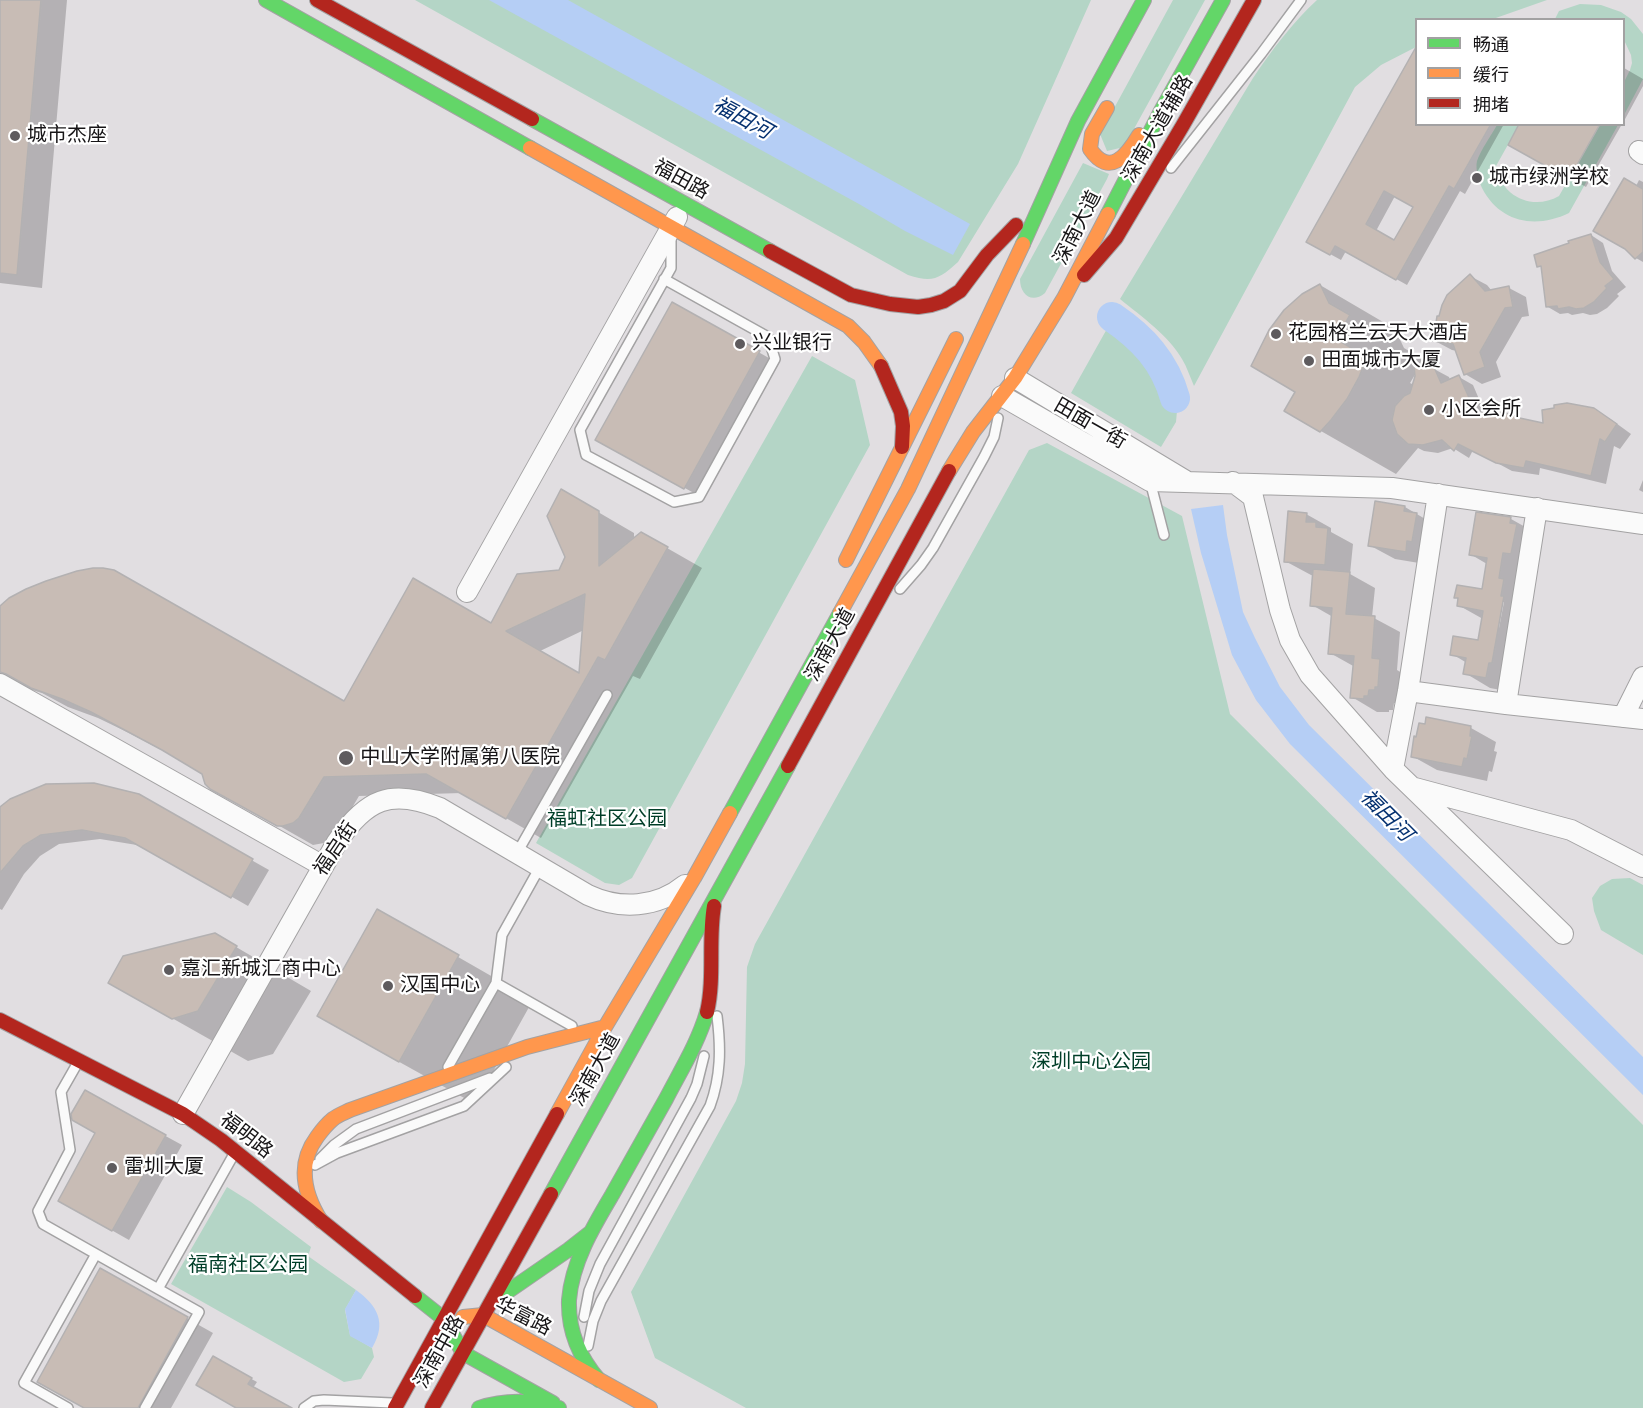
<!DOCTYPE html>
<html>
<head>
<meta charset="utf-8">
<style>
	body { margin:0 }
	#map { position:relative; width:1643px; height:1408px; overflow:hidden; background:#e1dee1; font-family:"Space Grotesk","Noto Sans SC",sans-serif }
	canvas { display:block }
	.legend { position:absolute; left:1415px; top:18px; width:210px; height:108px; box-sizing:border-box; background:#fff; border:2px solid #a2a1a2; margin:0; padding:8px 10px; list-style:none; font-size:18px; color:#171517 }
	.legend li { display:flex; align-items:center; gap:12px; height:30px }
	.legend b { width:30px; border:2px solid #a2a1a2 }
</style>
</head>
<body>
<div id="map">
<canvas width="1643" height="1408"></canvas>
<ul class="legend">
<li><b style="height:8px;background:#63d668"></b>畅通</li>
<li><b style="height:8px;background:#ff974d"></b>缓行</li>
<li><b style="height:8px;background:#b3261e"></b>拥堵</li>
</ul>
</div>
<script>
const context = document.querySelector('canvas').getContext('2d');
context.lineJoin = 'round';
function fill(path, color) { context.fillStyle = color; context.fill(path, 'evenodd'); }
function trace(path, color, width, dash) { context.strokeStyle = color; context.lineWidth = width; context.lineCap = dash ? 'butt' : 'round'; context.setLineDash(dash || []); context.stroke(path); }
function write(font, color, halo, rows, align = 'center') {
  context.font = font + ' "Space Grotesk","Noto Sans SC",sans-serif'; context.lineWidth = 4.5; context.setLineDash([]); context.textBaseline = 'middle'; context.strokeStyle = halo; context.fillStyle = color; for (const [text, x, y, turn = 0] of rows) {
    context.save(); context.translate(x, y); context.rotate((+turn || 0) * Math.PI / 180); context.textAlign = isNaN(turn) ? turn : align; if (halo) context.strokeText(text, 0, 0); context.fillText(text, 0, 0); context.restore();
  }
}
const green = new Path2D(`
	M415,0H1091L1018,164L958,262C939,279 933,283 908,275Z
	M1173,0H1205L1124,147L1107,151L1100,134Z
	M1317,0H1547L1493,19L1416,20V47L1381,65L1355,87L1194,386C1190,377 1187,367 1182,359C1168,335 1142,317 1120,299L1253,78C1272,50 1292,23 1317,0Z
	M1580,4L1601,5L1621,12L1631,19L1643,34V79L1624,115V82L1630,70L1632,63L1631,55L1624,40V20L1555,19L1559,11Z
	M1497,125H1519L1496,166C1501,197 1533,211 1559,196L1600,125H1618L1569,213C1536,229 1500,223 1482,188C1479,181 1475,169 1477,161C1480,151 1492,134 1497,125Z
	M1083,163L1109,174L1107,179L1045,293C1032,304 1020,295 1020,279Z
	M1108,327L1134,347L1155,369L1172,399L1177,411L1176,422L1161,447L1071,393Z
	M812,356L855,380L870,445L632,878L619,885L605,883L536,843Z
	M1047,443L1182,516L1230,714L1643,1125V1408H746L655,1358L631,1292L736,1101L742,1083L745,1064L747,967L755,944L1029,450Z
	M1630,878L1643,885V955L1601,930L1594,911L1592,898L1600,886L1612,879Z
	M227,1187L251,1202L311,1247L308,1256L356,1290L345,1310L350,1335L372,1348L374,1357L361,1379L344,1382L171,1284Z`);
const water = new Path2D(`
	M489,0H568L970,224L953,255L905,231L859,204Z
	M1223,505L1227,535L1243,612L1255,638L1280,687L1309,725L1643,1057V1095L1290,744L1256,700L1232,655L1201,553L1191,509Z
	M356,1290C378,1306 387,1323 372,1348L350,1336L345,1309Z`);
const shadow = new Path2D(`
	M0,0H67L42,288L0,283Z
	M1416,51V124H1504L1465,194L1460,191L1407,285L1346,251L1341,260L1308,242ZM1395,196L1414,206L1395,242L1376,231Z
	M1624,68L1643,79V86L1624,121Z
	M1521,124H1622L1586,187L1510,144Z
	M1639,180L1643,182V262L1636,258V186Z
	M1591,235L1603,243L1612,271L1626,287L1617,294L1619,296L1607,308L1597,314L1590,315L1583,313L1572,315L1568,313L1560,314L1548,307L1543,268L1539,266Z
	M1470,276L1487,285L1492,291L1509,288L1526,297L1529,316L1522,317L1496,362L1501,377L1482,384L1465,374L1457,351L1452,350L1435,341L1440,317Z
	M1320,285L1395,329L1404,348L1424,360L1419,368L1434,369L1449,377L1450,380L1459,377L1473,385L1485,413L1497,407L1520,420L1545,424L1609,418L1631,434L1620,449L1614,446L1606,484L1540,468L1539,475L1512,471L1473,450L1469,458L1453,448L1438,453L1424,451L1418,448L1396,474L1286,411L1297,391ZM1416,373L1414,385L1410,383Z
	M673,304L776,362L701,497L597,439Z
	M1643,480V492L1639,490Z
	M562,491L634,533V540L667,548L702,568L640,679L633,676L541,838L462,793L359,796L334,838L329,842L313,845L211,787L204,773L188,764L127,732L98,718L68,707L42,693L32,690L0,672V608L345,703L492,625L560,571L566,557ZM584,630L580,675L538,652Z
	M1405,507L1442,529L1431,565L1395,559L1369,545Z
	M1306,514L1331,528V532L1353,544L1350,574L1375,588L1372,617L1400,632L1397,670L1405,675L1399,704L1394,703L1393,710H1389V712H1377L1352,697L1355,667L1330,653L1333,617L1312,605L1314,576L1311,575L1285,561Z
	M1511,519L1536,533L1511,692L1490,688L1465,673L1467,663L1452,654L1479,642L1483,619L1458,605L1459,599L1456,597L1483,591L1487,564L1470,554ZM1501,602H1504L1499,628L1497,627Z
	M1471,728L1496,742L1494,751L1497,752L1492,772L1489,771L1487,781L1437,770L1412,756Z
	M138,796L269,870L248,906L143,846L100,839L59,844L40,856L24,874L2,910L0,909V809Z
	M378,911L533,1000L475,1104L394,1059Z
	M214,934L311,991L273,1054L248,1061L110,983Z
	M85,1092L182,1145L129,1240L60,1201L97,1133Z
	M101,1270L213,1333L171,1408H86Z
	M213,1358L257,1382L253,1388L288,1408H236Z`);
const river = new Path2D(`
	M1112,317C1143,338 1165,362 1175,398`);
const building = new Path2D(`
	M0,0H41L17,275L0,273Z
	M1416,47V124H1491L1454,189L1449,186L1396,280L1335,246L1330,255L1306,242ZM1384,191L1413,207L1394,240L1366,224Z
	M1519,124H1600L1569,179L1508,145Z
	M1624,178L1643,189V252L1635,259L1625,249L1593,231Z
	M1591,234L1600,262L1614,279L1605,286L1607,288L1594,302L1584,308L1576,309L1569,307L1558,309L1557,306L1546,307L1541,266L1537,267L1534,255L1569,243L1568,241Z
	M1470,274L1485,291L1509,286L1513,307L1505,308L1480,352L1485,367L1464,375L1453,344L1433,341L1437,316H1439L1442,305L1447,295Z
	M1320,284L1329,303L1350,315L1336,339L1367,357L1359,377L1347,399L1331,420L1320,432L1284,411L1295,392L1251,366L1269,330L1284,310L1302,294Z
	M672,302L760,351L684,489L595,440Z
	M1414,366L1434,367L1441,383L1459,375L1477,416L1497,405L1501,413L1515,415V417L1543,423L1542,410L1554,408V405L1567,403L1594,408L1617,424L1605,442L1600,439L1591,476L1526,461L1524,468L1496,463L1458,444L1454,451L1442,440L1423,445L1408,444L1397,434L1392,420L1395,406L1404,396L1410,393L1415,376Z
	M561,489L599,511V566L641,532L668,547L605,660L598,657L506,819L426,774L324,777L299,818L293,823L283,826H277L210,789L205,784L202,774L162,750L91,712L62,699L31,688L6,674L0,672V606L9,598L26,589L46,581L77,571L93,568H103L114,570L344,701L413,578L491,623L517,574L559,570L565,557L547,516ZM585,594L579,673L506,631Z
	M1375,501L1405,506L1404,511L1417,513L1412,542L1407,541L1406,552L1368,546Z
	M1288,511L1307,513L1306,522H1316V527L1328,528L1325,565L1284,562Z
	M1476,512L1511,517L1510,523L1517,524L1511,554L1503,553L1499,578L1504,579L1501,596H1504L1492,663H1489L1486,678L1463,674L1466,658L1450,655L1453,636L1478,640L1483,611L1457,606L1458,598H1454L1457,585L1482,589L1487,558L1469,555Z
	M1313,569L1350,572L1346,614L1375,616L1372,658L1380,659L1378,687H1375V690H1369L1368,696H1364V699L1350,698L1354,656L1328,654L1332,608L1310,606Z
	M1426,717L1471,726L1470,736H1472L1467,759L1464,758L1462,767L1411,757L1414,736L1416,737L1419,723L1425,724Z
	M94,783L139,794L253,859L231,898L125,838L82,830L41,835L23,846L0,873V807L10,799L46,784Z
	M377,909L459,955L399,1062L317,1016Z
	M215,933L237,946L198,1011L172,1019L108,983L123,956Z
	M85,1090L166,1135L112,1231L58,1201L95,1133L72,1120L71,1114Z
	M100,1268L188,1317L138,1408H84L37,1382Z
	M213,1356L252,1378L248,1384L292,1408H236L196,1385Z`);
const lane = new Path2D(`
	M1171,168L1261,54L1301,0
	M664,279L768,337L775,359L699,497L674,502L586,455L580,430L671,268V238
	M1150,481L1164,535
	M900,589L921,565L933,548L984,457L994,437L998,418
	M517,853L607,695
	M496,983L572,1026
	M77,1064L61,1092L70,1150L38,1211L43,1224L96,1254
	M448,1067L496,983L502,935L540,867
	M320,1159L334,1145L356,1129L490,1078
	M315,1165L337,1153L464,1106L506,1067
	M158,1289L234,1154
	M584,1317L589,1291L600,1264L691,1098L697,1084L704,1056
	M588,1346L593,1321L601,1301L710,1106C721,1076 721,1048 717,1016
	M68,1408L24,1383L96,1254L199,1312L145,1408
	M304,1408L314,1401L324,1400L392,1403`);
const street = new Path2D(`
	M1639,151L1643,154
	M1015,378L1186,481
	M1002,396L1150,481L1392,488L1643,524
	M1233,482L1253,497L1280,610L1290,640L1310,675L1393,769L1563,934
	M467,592L677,217
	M0,684L323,866
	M1408,691L1506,704L1643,719
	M1506,704L1537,508
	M1623,717L1643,677
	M1393,769L1408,691L1438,494
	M1415,788L1571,830L1643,867
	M183,1114L337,842C366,799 391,788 440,808L588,895C620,910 657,908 685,885`);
const fast = new Path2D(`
	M266,0L530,148
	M532,119L770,251
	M1108,214L1161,111L1223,0
	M1023,244L1078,121L1144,0
	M730,813L840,613
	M551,1194L788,766
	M415,1296L444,1319L463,1353L553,1403
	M497,1299L568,1250L591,1232
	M599,1380C579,1357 568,1331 569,1300C572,1262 593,1227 612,1195C630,1163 648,1131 666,1099C681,1070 698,1043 707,1012
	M479,1408C506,1399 532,1400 559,1408`);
const slow = new Path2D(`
	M1107,108L1092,134L1090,149C1110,178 1127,155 1139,135
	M530,148L848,326L864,342L881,366
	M949,471L973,432L1015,378L1064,298L1108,214
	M846,560L956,339
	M840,613L908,489L1023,244
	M557,1114L605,1027L694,878L730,813
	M321,1221C304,1194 297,1164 317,1137C322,1130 327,1124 333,1119C338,1115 344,1113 350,1110L527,1047L605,1027
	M463,1317L483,1315L650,1408`);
const jam = new Path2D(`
	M317,0L532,119
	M770,251L851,295L890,304L918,307L931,305L944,301L960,291L987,255L1016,225
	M1084,275L1116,238L1183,125L1254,0
	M881,366L901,412L903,426L902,447
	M788,766L949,471
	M707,1012C715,977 708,941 714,906
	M0,1020L183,1114L221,1140L415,1296
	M395,1408L557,1114
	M432,1408L551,1194`);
const markers = [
	[15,136,6,"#5e5b5e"],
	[1477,178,6,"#5e5b5e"],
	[1276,334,6,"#5e5b5e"],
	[740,344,6,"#5e5b5e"],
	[1309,361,6,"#5e5b5e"],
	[1429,410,6,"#5e5b5e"],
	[346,758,8,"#5e5b5e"],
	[169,970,6,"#5e5b5e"],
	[388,986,6,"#5e5b5e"],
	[112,1168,6,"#5e5b5e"]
];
const streetNames = [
	["深南大道辅路",1158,129,-60],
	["福田路",681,180,29],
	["深南大道",1078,228,-63],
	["田面一街",1090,424,30],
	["深南大道",831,645,-61],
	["福启街",336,849,-56],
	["深南大道",596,1070,-61],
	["福明路",246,1136,38],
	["华富路",523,1317,27],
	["深南中路",440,1352,-61]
];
const poiNames = [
	["城市杰座",27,136],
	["城市绿洲学校",1489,178],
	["花园格兰云天大酒店",1288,334],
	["兴业银行",752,344],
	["田面城市大厦",1321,361],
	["小区会所",1441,410],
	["中山大学附属第八医院",360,758],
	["嘉汇新城汇商中心",181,970],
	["汉国中心",400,986],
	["雷圳大厦",124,1168]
];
const parkNames = [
	["福虹社区公园",607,820],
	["深圳中心公园",1091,1063],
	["福南社区公园",248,1266]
];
const waterNames = [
	["福田河",742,119,29],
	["福田河",1386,816,45]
];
fill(green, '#b4d5c6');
fill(water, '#b5cef5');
fill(shadow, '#0003');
trace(river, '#b5cef5', 30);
fill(building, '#c8bcb5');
trace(building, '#b3b1b2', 1.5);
trace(lane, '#a3a2a3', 12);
trace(street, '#a3a2a3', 22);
trace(fast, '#a3a2a3', 16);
trace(slow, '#a3a2a3', 16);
trace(jam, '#a3a2a3', 16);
trace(lane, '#fafafa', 9);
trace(street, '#fafafa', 20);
trace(fast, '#63d668', 14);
trace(slow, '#ff974d', 14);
trace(jam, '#b3261e', 14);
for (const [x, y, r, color] of markers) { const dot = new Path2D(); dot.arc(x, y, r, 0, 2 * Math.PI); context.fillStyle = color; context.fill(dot); trace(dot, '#fff', 2); }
write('20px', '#171517', '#fff', streetNames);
write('20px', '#171517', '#fff', poiNames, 'left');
write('20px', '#003e28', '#fff', parkNames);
write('italic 21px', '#063271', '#fff', waterNames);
</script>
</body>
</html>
